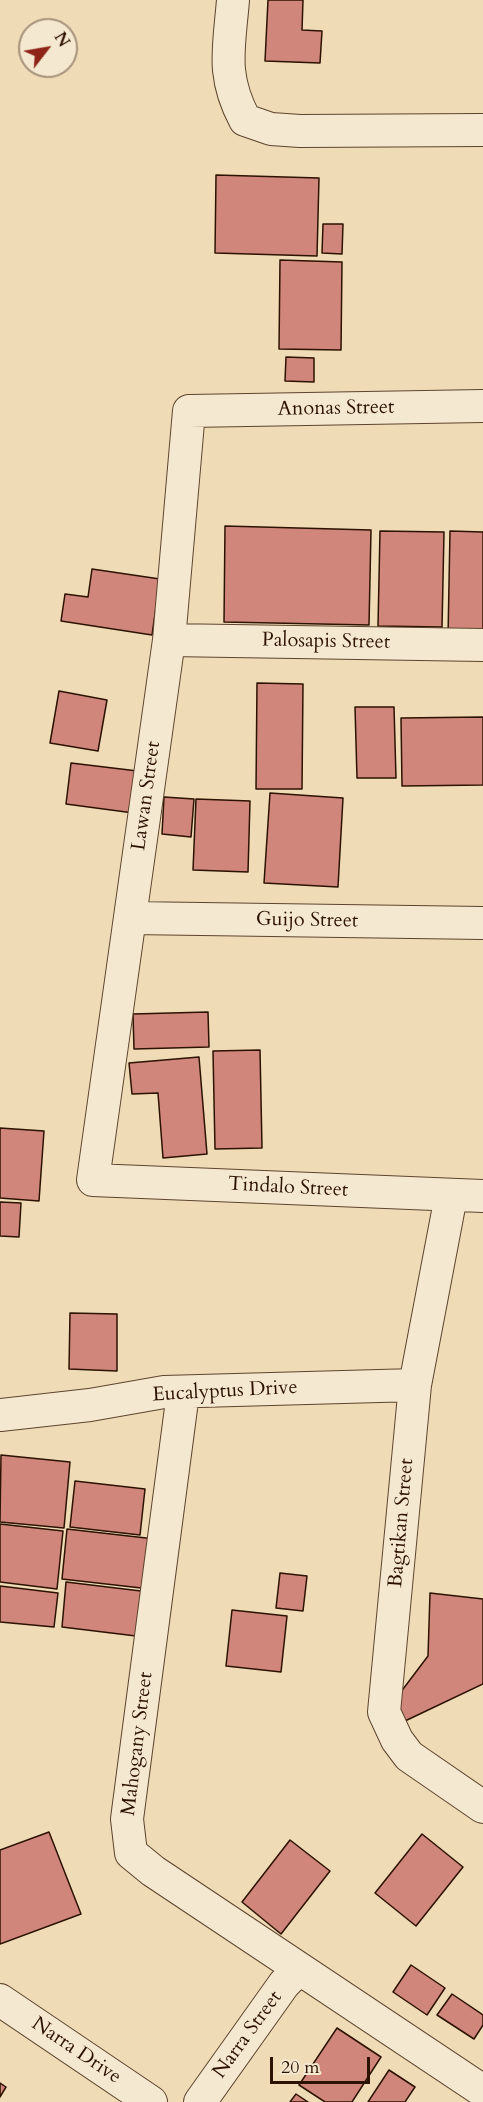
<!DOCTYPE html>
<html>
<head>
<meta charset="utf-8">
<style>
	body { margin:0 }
	#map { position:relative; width:483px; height:2102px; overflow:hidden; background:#efdbb6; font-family:Cardo,serif }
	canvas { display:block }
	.north { position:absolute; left:18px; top:18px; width:60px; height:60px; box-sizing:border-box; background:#f5e8d0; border:2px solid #a5927d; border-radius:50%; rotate:59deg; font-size:16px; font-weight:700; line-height:24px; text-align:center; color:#2c1200 }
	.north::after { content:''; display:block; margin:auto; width:21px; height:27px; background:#8f2418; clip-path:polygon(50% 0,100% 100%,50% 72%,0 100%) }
	.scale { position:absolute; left:270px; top:2057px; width:100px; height:27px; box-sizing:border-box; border:3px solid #2c1200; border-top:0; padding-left:8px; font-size:18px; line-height:21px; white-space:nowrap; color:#2c1200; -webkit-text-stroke:4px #f5e8d0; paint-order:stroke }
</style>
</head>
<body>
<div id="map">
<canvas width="483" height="2102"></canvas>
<div class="north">N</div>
<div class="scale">20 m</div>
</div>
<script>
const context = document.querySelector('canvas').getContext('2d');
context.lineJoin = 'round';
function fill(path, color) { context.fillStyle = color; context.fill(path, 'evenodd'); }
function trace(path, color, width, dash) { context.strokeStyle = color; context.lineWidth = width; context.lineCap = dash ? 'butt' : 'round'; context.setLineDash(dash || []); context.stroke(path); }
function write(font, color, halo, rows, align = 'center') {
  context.font = font + ' Cardo,serif'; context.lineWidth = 6; context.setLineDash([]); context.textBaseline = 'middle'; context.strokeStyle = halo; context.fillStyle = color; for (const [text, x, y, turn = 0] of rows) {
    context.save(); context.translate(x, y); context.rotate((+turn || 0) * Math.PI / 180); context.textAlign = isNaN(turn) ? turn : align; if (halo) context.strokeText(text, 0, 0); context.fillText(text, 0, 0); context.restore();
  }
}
const building = new Path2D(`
	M268,0H303L302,30L322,31L320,63L265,61Z
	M216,175L319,178L317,256L215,253Z
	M323,224H343L342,254L322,253Z
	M280,260L342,262L341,350L279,349Z
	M286,357L314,358V382L285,381Z
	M225,526L371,530L369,625L224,622Z
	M380,531L444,532L442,627L378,626Z
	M450,531L483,532V638L448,637Z
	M92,569L160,579L152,635L61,621L65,594L88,597Z
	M257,683L303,684L302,789H256Z
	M59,691L107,700L98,751L50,743Z
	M355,707H394L396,778H357Z
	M483,717V785L402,786L401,718Z
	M71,763L146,772L141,814L66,804Z
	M270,793L343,798L338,887L264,883Z
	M164,797L194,799L191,837L162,834Z
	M196,799L250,801L248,872L193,870Z
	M208,1012L209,1047L134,1049L133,1014Z
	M260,1050L262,1148L215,1149L213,1051Z
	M199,1057L207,1154L163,1158L158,1093L132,1094L129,1063Z
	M0,1128L44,1131L39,1201L0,1198Z
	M0,1202L21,1203L19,1237L0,1236Z
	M70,1313L117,1314V1371L69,1369Z
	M1,1455L70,1462L64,1528L0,1522Z
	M75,1481L145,1489L140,1535L70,1527Z
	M0,1524L63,1531L57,1589L0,1582Z
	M67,1529L155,1539L150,1589L62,1579Z
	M280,1573L307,1576L303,1611L276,1608Z
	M66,1582L141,1591L136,1636L62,1627Z
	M0,1586L58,1593L54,1627L0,1622Z
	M430,1593L483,1599V1684L405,1721L394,1701L428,1656Z
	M232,1610L287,1616L281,1672L226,1666Z
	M49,1832L81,1914L0,1944V1850Z
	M422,1834L463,1867L416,1926L375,1893Z
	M290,1840L330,1871L281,1934L242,1902Z
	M411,1965L445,1988L427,2015L393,1992Z
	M452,1994L483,2015V2025L474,2039L437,2015Z
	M337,2028L381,2057L352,2102H325L299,2085Z
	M389,2070L415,2087L405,2102H368Z
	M0,2083L6,2087L0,2097Z
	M296,2094L308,2102H290Z`);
const street = new Path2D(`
	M233,0C229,49 221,75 245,120L271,129L300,131L483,130
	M483,406L189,411L169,640L93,1180L483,1196
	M169,640L483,645
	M131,918L483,923
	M451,1196L415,1385L384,1712L397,1740L409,1756L483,1807
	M183,1393L127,1819L131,1853L153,1871L483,2091
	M0,1415L90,1405L164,1392L415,1385
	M0,2000L151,2102
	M200,2102L284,1984L298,1970`);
const streetNames = [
	["Anonas Street",336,409,-1],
	["Palosapis Street",326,642,1],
	["Lawan Street",147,796,-82],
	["Guijo Street",307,921,1],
	["Tindalo Street",288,1188,3],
	["Eucalyptus Drive",225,1392,-3],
	["Bagtikan Street",402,1523,-85],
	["Mahogany Street",138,1744,-83],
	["Narra Street",248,2035,-54],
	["Narra Drive",76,2051,34]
];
fill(building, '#d0867a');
trace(building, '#2c1200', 1.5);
trace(street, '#5d442e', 34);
trace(street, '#f5e8d0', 32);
write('20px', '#2c1200', '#f5e8d0', streetNames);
</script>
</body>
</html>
